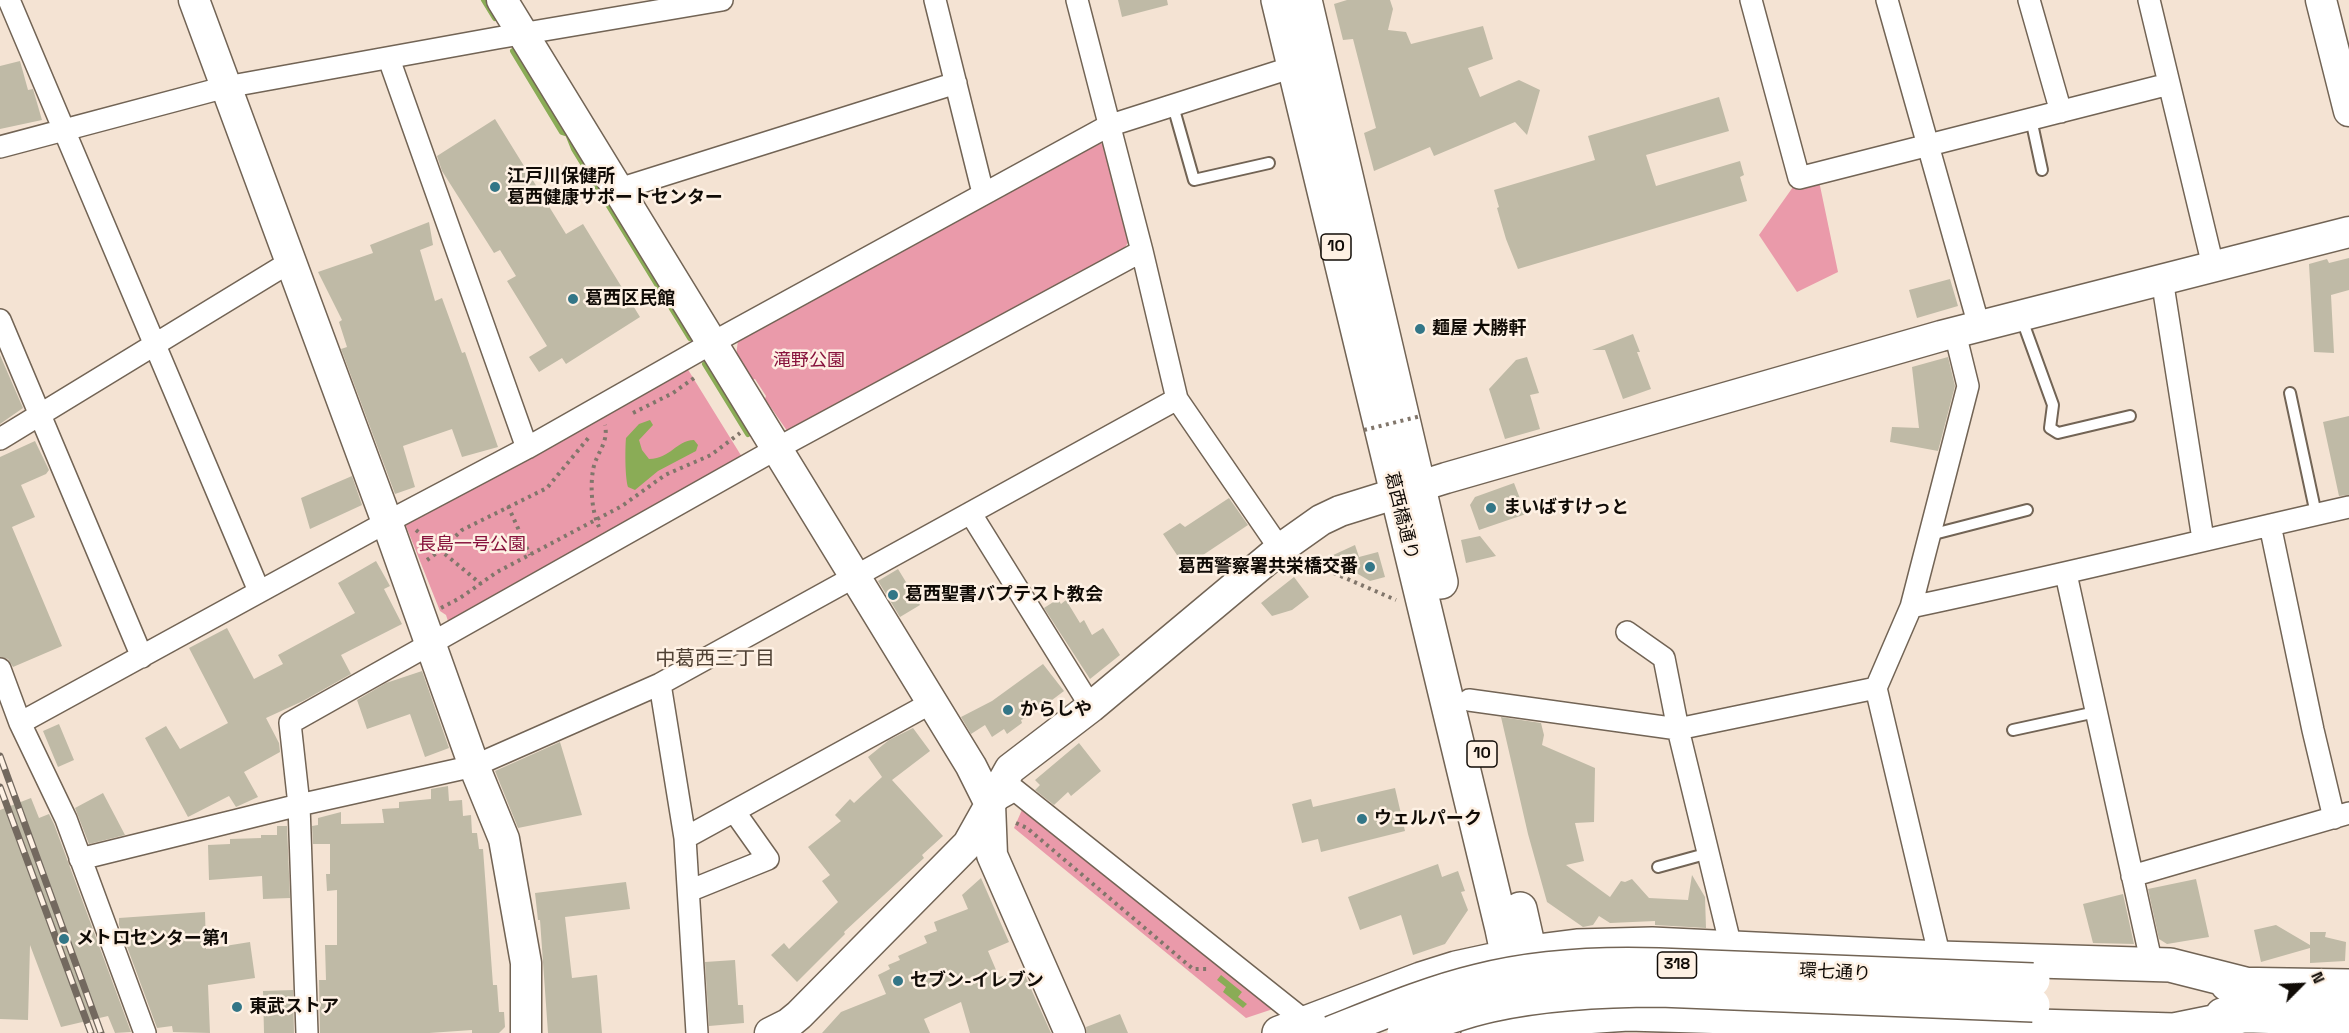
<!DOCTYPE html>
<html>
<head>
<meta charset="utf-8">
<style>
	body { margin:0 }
	#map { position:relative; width:2349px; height:1033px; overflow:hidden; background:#f4e3d3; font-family:"Space Grotesk",sans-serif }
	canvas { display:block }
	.north { position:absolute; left:2271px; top:955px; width:60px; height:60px; -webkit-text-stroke:4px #fef1e4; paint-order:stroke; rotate:66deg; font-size:16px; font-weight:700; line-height:24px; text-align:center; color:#100b06 }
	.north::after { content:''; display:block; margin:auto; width:21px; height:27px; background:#100b06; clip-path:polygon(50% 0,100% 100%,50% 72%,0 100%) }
</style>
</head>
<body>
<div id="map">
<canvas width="2349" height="1033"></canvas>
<div class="north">N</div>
</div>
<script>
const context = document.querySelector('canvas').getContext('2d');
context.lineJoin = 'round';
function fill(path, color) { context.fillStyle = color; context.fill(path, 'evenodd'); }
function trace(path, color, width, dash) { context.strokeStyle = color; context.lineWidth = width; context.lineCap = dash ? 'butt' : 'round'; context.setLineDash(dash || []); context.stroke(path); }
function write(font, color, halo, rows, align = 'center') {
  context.font = font + ' "Space Grotesk","Noto Sans JP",sans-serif'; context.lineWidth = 5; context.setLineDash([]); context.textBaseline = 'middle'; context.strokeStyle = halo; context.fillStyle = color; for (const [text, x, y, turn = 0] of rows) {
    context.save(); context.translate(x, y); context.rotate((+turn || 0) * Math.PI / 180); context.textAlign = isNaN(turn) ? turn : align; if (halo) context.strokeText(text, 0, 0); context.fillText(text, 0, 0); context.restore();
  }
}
const green = new Path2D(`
	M1093,140L1107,146L1130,239L1124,249L1077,273L1070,276V279L790,435L765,399L766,396L755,379L752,380L736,356L738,340Z
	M1819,181L1838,272L1797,292L1759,235L1793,187Z
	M687,368L742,457L449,624L446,615L440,611L404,521Z
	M1025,803L1279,1007L1246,1018L1014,828Z`);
const water = new Path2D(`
	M650,420L653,425L639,440L642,450L649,459C672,458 675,441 694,440L698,445L696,451L658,471L635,490L628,487C625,477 625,449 626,438L639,424Z
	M1221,975L1242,992L1238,997L1247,1004L1243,1008L1223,992L1226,987L1217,980Z`);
const stream = new Path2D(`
	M484,0L495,18
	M513,51L562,132L568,134L574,149L690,338
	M705,364L748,434`);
const building = new Path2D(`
	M1118,0H1167L1168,5L1122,17Z
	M1347,0H1390L1393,9L1388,30L1406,32L1411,44L1483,26L1493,59L1468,68L1480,97L1519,80L1540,90L1527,135L1515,122L1434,156L1430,147L1374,171L1364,133L1376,128L1353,39L1343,40L1334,4Z
	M20,61L28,90L33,89L42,120L0,129V66Z
	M1719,97L1729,131L1646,155L1656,186L1740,161L1744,175L1740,177L1747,201L1518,269L1506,239L1497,208L1499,207L1494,190L1595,160L1588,136Z
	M495,119L566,234L583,224L640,317L566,364L562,358L539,372L529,357L547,346L507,281L516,276L500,250L494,253L442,171L437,156Z
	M429,222L433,245L420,250L435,301L442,298L462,353L465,352L498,447L462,457L452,429L403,446L415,487L395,494L341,349L347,347L339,322L342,320L318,272L373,253L370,245Z
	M2349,258V290L2331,295L2334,353L2314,352L2309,264L2327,259L2329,263Z
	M1950,279L1958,306L1917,318L1909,290Z
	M1633,334L1640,352H1637L1651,389L1623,399L1605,350H1592Z
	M0,355L23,408L0,424Z
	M1527,357L1539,393L1530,395L1540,429L1505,439L1489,389L1516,360Z
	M1948,357L1955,386L1938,451L1890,442L1892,427L1919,428L1912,367Z
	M2349,416V495L2339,496L2323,422Z
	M35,441L49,470L46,474L21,485L35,517L12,527L62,646L13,667L8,659L0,657V457Z
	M352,476L362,505L310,529L301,498Z
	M1514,483L1526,514L1479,530L1470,505L1475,497Z
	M1229,498L1248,525L1185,567L1163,534L1180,523L1185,527Z
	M1480,536L1496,556L1466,563L1461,540Z
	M1355,545L1359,557L1378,552L1385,577L1370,581L1346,567L1343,574L1318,562Z
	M376,561L390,586L384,589L402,624L341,655L351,674L303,701L266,718L279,743L280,752L244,772L258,797L236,807L229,796L188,817L145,738L166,726L180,749L228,723L189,648L227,628L254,679L283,664L278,655L355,613L338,583Z
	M898,569L920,605L900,617L878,581Z
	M1294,577L1309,597L1292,610L1272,616L1261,603Z
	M1058,599L1061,604L1066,600L1080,623L1084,620L1092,635L1103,628L1120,655L1090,679L1044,608Z
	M1043,664L1064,691L1032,715L1021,720L1022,723L1007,734L1004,729L992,737L985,725L971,734L961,717L992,701Z
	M422,671L449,748L425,757L410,714L367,729L357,700L386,683Z
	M1501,717L1541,723L1544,735L1542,745L1595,768L1594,822L1575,823L1584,861L1566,865L1610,897L1621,881L1625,882L1632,879L1649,898L1688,900L1692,875L1705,897L1706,928L1655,925V921L1610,923L1599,916L1593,925L1583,927L1547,902L1528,834Z
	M59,724L74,760L58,767L43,731Z
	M913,728L930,751L892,780L943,836L922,855L924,858L844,932L845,934L797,982L771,955L784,943L789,949L838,902L822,881L830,875L808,847L841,821L835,815L850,799L854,803L882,777L868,757L889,740Z
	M560,742L582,815L518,828L495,771Z
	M1079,743L1101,771L1071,796L1068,792L1054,805L1035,790L1040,785L1035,780Z
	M448,786L449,801L462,800L463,816L471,815L472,833H477L479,849H483L493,985H497L499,1012H504L505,1027L499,1033H472V1030L429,1033H320L319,980H326L325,945H337V890L327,891L326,874H330V844H313L312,826L318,825V818L341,812V824L384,823L382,809L399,808V802L431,799V789Z
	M1395,788L1405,831L1321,852L1318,839L1302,843L1292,804L1311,799L1313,807Z
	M103,793L125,835L89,844L75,808Z
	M31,798L39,818L49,814L54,824L131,1032L115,1033L108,1016L61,1027L30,945L28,1020L0,1019V810Z
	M277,826H287L290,898L263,899L262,876L209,880L208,845L230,844V839L261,838V835H277Z
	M1438,864L1442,877L1458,871L1465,891L1461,892L1468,910L1445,944L1413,955L1401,915L1360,930L1348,897Z
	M981,878L1009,942L988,951L999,977L1023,971L1051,1033H970L961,1002L924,1019L930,1033H822L841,1012L886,994L878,975L890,969L888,965L900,960L898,956L927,943L924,936L937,931L934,922L968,909L962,895Z
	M2196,879L2209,937L2167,944L2159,939L2148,889Z
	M626,882L630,909L565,917L572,978L597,975L602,1033H548L540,920H538L535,893Z
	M2123,894L2134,944L2093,943L2083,904Z
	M205,912L206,949L250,942L255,978L208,985L210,1033L173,1032L172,1026L157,1028L119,925V918Z
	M2276,925L2310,945V932H2326L2325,937L2346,942L2345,961L2310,963V948L2261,962L2254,930Z
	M735,960L738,1005H743L744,1023L709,1026L705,962Z
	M293,990L294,1033H264L263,991Z
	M1120,1014L1128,1033H1087L1086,1027Z`);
const path = new Path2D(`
	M633,413L673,393L694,378
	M508,506L530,555
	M599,527C592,512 590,488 593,470C596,453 609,443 605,425
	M416,530L481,584
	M427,560L441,550L462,530L547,488L590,436
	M1306,561L1396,600
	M441,608L460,598L497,572L622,506L665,475L711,455L740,433
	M1016,823L1027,828L1193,969H1207`);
const lane = new Path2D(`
	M1173,106L1194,180L1269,163
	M2031,119L2042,170
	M2021,317L2053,405L2050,428L2058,433L2130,416
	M2290,393L2316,514
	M1930,535L2027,510
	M2013,730L2096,712
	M1658,867L1709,853`);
const street = new Path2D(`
	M9,0L259,591
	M935,0L983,193
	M1077,0L1142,251L1177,399L1280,549
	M1751,0L1799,178L2169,84
	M1887,0L1979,326
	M2029,0L2061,112
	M2149,0L2213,266
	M389,59L527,448
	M0,147L226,87L497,38L722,0
	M616,190L956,83
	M2162,279L2203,539
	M0,320L142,657
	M0,439L290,262
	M971,514L1091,707
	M2270,525L2313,730L2334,818
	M2066,574L2152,965
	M1911,607C2058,576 2203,540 2349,507
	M1627,632L1664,658L1678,729L1731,947
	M0,669L20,723L66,819L145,1033
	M660,684L685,838L697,1033
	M1469,700L1678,729L1876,688
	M20,723L374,529L527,448L712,343L1108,126L1293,67
	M990,804L1015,790L1306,1022
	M685,838L931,703
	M80,859L299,805L474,766L660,684L1177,399
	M2132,876L2349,813
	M689,891L768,859L734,811
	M1940,958L1876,688L1911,607L1968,386L1955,333
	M307,1033L299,805L290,723L776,449L1142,251`);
const secondary = new Path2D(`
	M194,0L387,522L474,766L504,839L526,963V1033
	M502,0L971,766L990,804L992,855L1070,1033
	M2321,0L2349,111
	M770,1033L788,1024L799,1015L968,844L1010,769L1091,707L1280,549L1321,520L1340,511L1446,478L1941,336L2349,232`);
const primary = new Path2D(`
	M1278,0L1502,929L1524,1033
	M1305,0L1441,582
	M1520,909L1548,1033
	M2227,984L2349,986
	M2222,1015L2349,1019
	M1279,1033L1421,979L1456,968L1530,952L1577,946L1652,944L1940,958L2170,965L2249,985
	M1478,1033L1569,1018L1628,1014L2174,1030L2243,1016`);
const rail = new Path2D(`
	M0,756L101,1033
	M0,787L91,1033`);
const pathBridge = new Path2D(`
	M1364,430L1421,416`);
const primaryBridge = new Path2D(`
	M1331,1033C1379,1014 1428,993 1478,981C1537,966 1599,963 1659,965L2033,980
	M1404,1033C1432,1023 1462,1011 1491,1005C1547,993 1603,990 1660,990L2033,1005`);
const markers = [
	[495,187,6,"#337687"],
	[573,299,6,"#337687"],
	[1420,329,6,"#337687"],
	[1491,508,6,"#337687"],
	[1370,567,6,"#337687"],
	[893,595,6,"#337687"],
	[1008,710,6,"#337687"],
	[1362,819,6,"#337687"],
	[64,939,6,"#337687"],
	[898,981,6,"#337687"],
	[237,1007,6,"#337687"]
];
const shields = [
	[1336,247,30],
	[1482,754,30],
	[1677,965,39]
];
const shieldNames = [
	["10",1336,247],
	["10",1482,754],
	["318",1677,965]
];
const poiNames = [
	["江戸川保健所",507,177],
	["葛西健康サポートセンター",507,198],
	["葛西区民館",585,299],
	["麺屋 大勝軒",1432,329],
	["まいばすけっと",1503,508],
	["葛西警察署共栄橋交番",1358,567,"right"],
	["葛西聖書バプテスト教会",905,595],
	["からしや",1020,710],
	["ウェルパーク",1374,819],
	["メトロセンター第1",76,939],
	["セブン-イレブン",910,981],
	["東武ストア",249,1007]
];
const parkNames = [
	["滝野公園",809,361],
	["長島一号公園",472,545]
];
const streetNames = [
	["葛西橋通り",1401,516,76],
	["環七通り",1835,973,3]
];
const neighbourhoodNames = [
	["中葛西三丁目",715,660]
];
fill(green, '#ea9aaa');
fill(water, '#8aac56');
trace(stream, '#8aac56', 6);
fill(building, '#bfbaa6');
trace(lane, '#726455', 14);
trace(street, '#726455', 24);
trace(secondary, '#726455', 33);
trace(primary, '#726455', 36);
trace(path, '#81766b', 4, [3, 4.5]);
trace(lane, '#fff', 10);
trace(street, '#fff', 21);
trace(secondary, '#fff', 30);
trace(primary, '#fff', 33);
trace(rail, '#73695f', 7);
trace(rail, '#fef1e4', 4.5, [14]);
trace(primaryBridge, '#726455', 36, []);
trace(pathBridge, '#81766b', 4, [3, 4.5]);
trace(primaryBridge, '#fff', 33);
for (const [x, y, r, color] of markers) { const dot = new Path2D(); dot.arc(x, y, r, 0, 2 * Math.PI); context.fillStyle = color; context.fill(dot); trace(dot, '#fef1e4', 2); }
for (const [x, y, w] of shields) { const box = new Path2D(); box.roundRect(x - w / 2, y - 13, w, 26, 4.5); context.fillStyle = '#fef1e4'; context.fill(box); trace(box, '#100b06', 1.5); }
write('bold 16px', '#100b06', null, shieldNames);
write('bold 18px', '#100b06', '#fef1e4', poiNames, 'left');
write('18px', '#87123c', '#fef1e4', parkNames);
write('18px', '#100b06', '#fef1e4', streetNames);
write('20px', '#4f4134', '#fef1e4', neighbourhoodNames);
</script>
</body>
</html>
